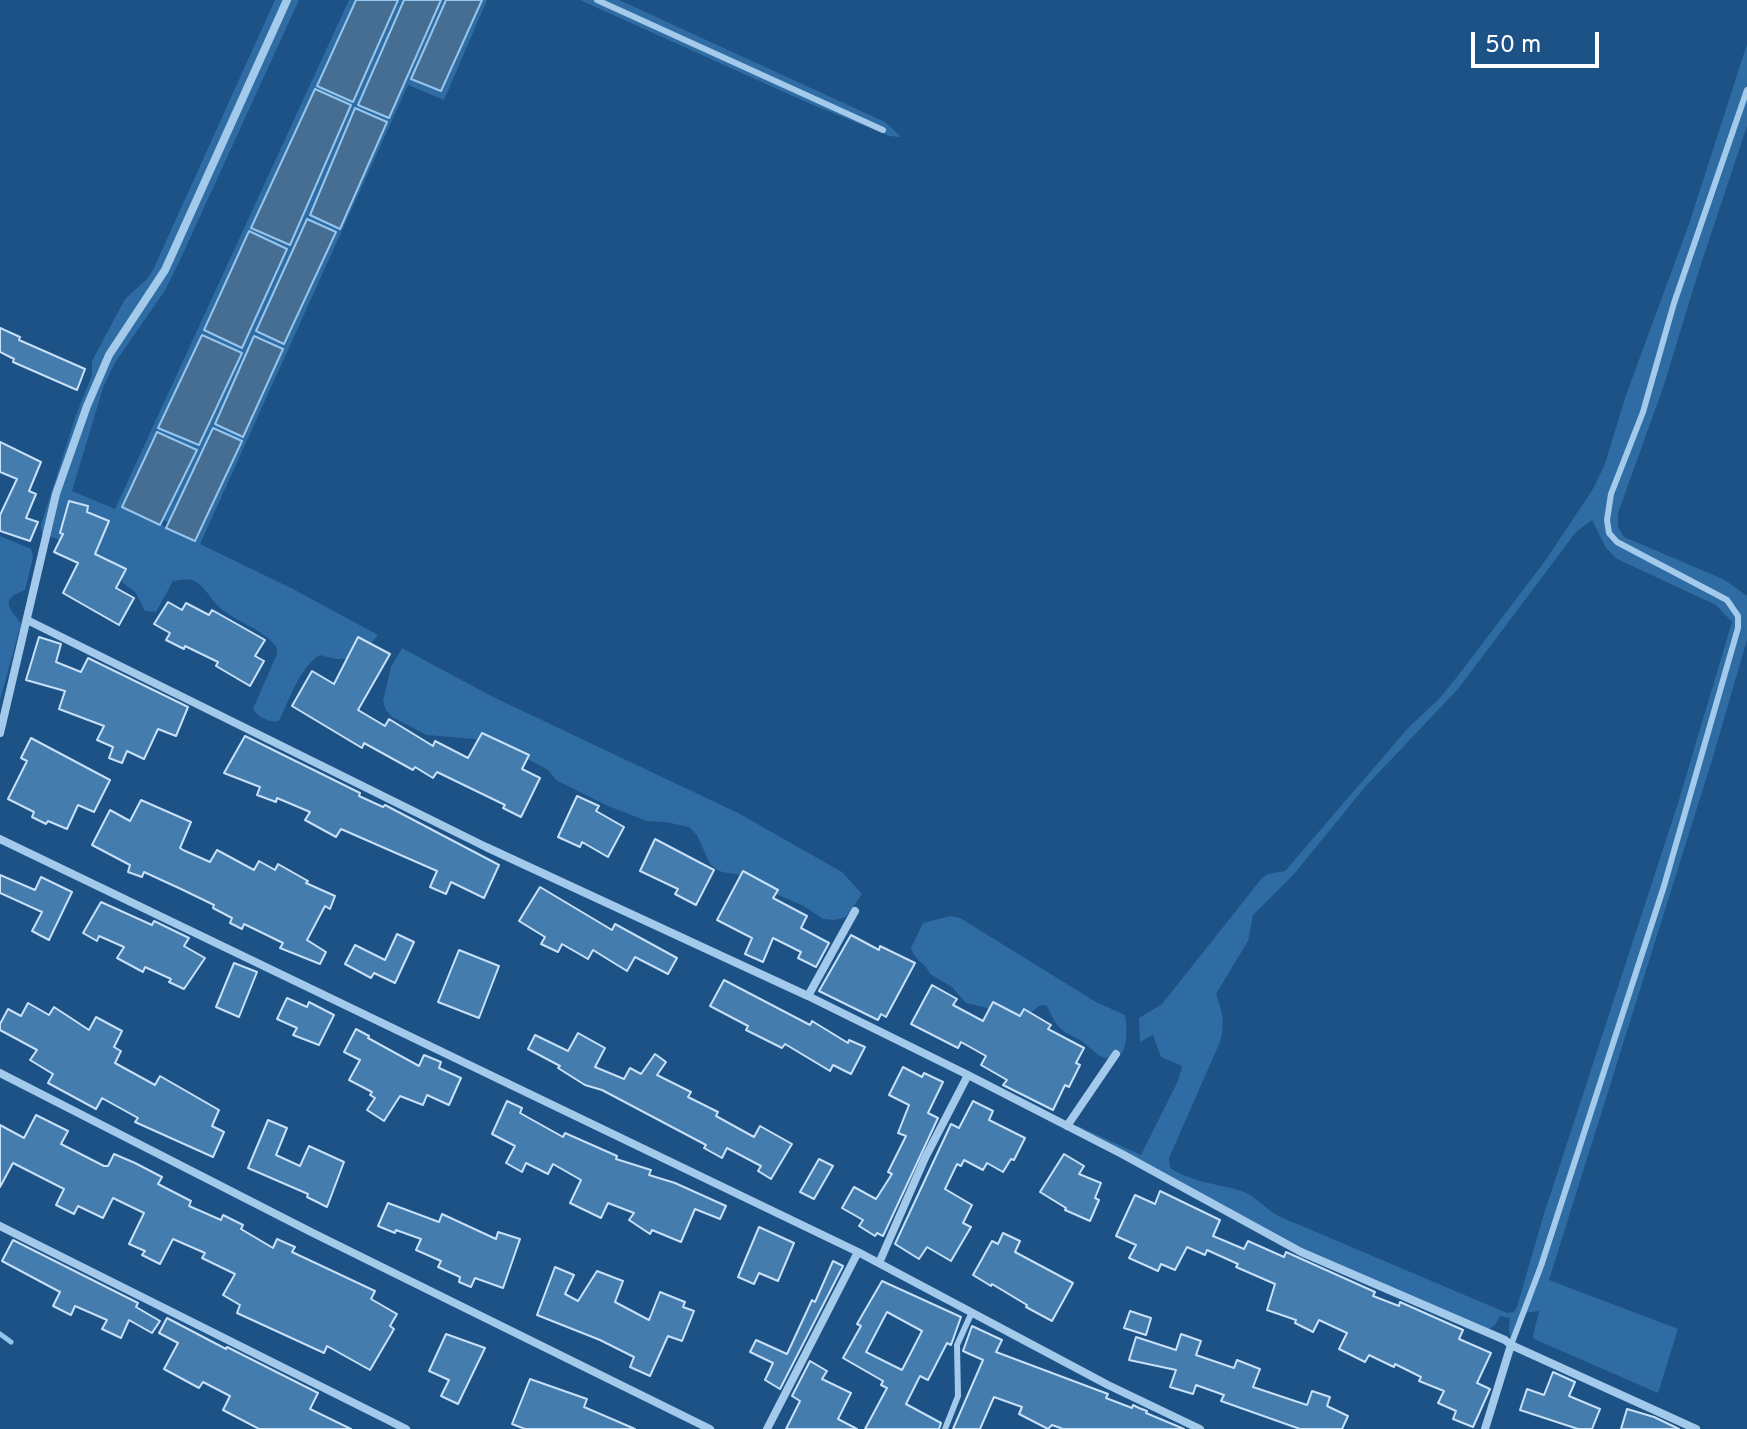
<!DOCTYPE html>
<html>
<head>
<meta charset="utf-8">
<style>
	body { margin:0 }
	#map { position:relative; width:1747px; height:1429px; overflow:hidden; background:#1c5285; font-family:Overpass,sans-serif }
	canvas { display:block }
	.scale { position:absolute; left:1471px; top:32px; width:128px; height:36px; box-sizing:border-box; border:4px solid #fff; border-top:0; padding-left:10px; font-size:24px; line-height:28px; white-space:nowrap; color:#fff; -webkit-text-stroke:6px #1c5285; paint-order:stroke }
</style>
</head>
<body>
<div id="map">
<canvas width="1747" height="1429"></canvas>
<div class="scale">50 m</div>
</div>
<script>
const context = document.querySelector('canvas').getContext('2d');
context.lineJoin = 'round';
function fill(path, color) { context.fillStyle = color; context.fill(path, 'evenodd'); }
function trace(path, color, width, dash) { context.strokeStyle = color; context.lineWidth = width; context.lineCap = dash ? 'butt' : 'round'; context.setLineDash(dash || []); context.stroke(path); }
const green = new Path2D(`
	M275,0H299L181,258L164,292L114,364L103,388L72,491L115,509L349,0H356L317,86L353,102L398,0H404L358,104L389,118L441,0H446L411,79L441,91L482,0H487L444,100L408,85L200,544L293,589L378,635C359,659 349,664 320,655C300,666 289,701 279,721C269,723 258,717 253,709L277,654V648C264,629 237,623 219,607C210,599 205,585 192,580C186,578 180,580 173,581L156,612L145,611L136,593L123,583L120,573L106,558L42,533L41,525L76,415L92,375V361L125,299L147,279L153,270ZM315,89L351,105L290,245L251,228ZM306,219L335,231L257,331H256ZM254,336L283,349L243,437L215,423ZM213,429L242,441L196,541L123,507L197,450L163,520L169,523Z
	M580,0H619L885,122L901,137L889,136L806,102Z
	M1747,44V126L1699,270L1664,385L1618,513V527L1624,537L1725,580L1747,596V640L1712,760L1549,1280L1678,1329L1658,1393L1534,1339L1533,1336L1539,1311L1524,1313L1511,1345L1509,1328L1510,1318L1500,1316L1495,1325L1489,1329L1323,1260L1076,1129L1078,1126L1141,1155L1178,1081L1182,1066L1161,1057L1153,1035L1140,1042L1139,1018L1162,1004L1262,878L1268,874L1285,871L1409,727L1439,699L1457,677L1545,561L1593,489L1605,464L1625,398L1689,224ZM1592,520L1606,548L1617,559L1716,605L1732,622L1678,803L1543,1217L1517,1307L1514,1312L1507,1313L1295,1223C1287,1220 1279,1217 1272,1212C1262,1205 1254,1195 1241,1191C1217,1183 1193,1183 1170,1168L1169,1158L1220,1042C1225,1023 1223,1013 1216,994L1248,941L1253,915L1294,874L1365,787L1458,689L1576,532Z
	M0,536L31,549L33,557L25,590C21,592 17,593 13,596C1,604 17,616 21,624L0,700Z
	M402,648L491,696L738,813L842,872L862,894L846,917L835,920L823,919L804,906L771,892L747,876L722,872L716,869L710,864L697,835L689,827L666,822L647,821L608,806L556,780L548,770L520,755L474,739L427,735L392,717L386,710L383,701L391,667Z
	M950,916L960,918L1096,1002L1125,1015C1128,1032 1129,1070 1100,1056C1093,1052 1088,1045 1080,1040C1073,1036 1064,1033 1059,1027C1053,1021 1051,1012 1046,1005L1039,1006L1027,1016L998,1018L987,1008L966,1003L952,987L930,974C926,963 914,960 911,948L923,923Z`);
const water = new Path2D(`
	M356,0H398L353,102L317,86Z
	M404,0H441L389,118L358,105Z
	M446,0H482L441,91L411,79Z
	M315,89L351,105L290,245L251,228Z
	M355,108L387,122L340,229L310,215Z
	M307,219L336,232L284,344L256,331Z
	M249,231L287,249L242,348L204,330Z
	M202,335L242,353L199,445L158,428Z
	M254,336L283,349L243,437L215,424Z
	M213,428L242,441L195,541L166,528Z
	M157,432L197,450L160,525L122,507Z`);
const stream = new Path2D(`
	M0,1334L11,1342`);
const building = new Path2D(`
	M0,328L20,337L19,340L85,369L77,390L13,362L14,359L0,352Z
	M0,442L41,462L29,491L36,494L26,518L38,522L30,541L0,531V515L17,479L0,472Z
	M69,501L88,506L87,512L109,521L95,554L126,569L116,588L134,598L119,625L63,593L78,563L54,552L63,534L60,533Z
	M168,602L182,610L186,603L209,615L212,610L265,640L255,656L264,661L250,686L216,666L218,662L185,646L184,649L166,640L170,633L154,624Z
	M39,637L61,644L56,662L81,672L88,658L188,707L176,736L158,729L144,759L127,751L122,763L109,758L113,747L97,740L104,726L59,709L65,691L26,680Z
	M358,637L390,654L358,710L385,726L389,719L433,746L435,741L468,758L482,733L529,755L522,769L540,778L521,817L503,808L505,805L437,772L433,778L415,767L413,770L364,743L362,748L292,706L312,671L334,684Z
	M245,736L360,793L359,796L383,807L385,805L499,865L484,898L451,882L446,894L430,887L437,871L341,829L336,837L305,820L310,812L277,798L276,802L257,795L260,787L224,773Z
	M31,738L110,780L94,812L78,805L67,829L48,821L46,824L32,817L34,812L8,799L27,761L21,758Z
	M577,796L599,806L596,811L624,827L608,857L582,842L580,847L558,837Z
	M141,800L191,822L180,848L183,850L210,862L217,850L254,870L259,861L275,870L278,864L308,881L306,883L335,896L330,909L325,906L307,940L326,952L320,964L280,948L283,943L244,924L242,929L230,923L232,918L213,908L214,905L181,889L144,872L142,877L128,872L130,865L92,845L110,810L130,821Z
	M655,839L714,870L696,905L675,894L678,889L640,871Z
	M743,871L778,890L773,898L807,916L801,928L829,943L816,967L798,958L801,952L773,938L763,962L745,954L752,938L717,920Z
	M0,875L35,890L41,877L72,892L49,940L32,931L42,912L0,893Z
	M540,887L612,930L615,924L677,958L668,974L635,957L627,971L593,950L588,959L562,944L558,952L541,944L545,937L519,921Z
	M101,902L152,925L154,921L189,938L184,946L205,958L184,989L169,982L171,979L145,967L143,972L117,958L124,947L99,936L97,941L83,933Z
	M397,934L414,942L395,983L374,973L371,978L345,964L355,945L385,960Z
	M851,935L879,950L880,946L915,963L886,1017L881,1014L878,1020L819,991Z
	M459,950L499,966L479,1018L438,1002Z
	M234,963L257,972L239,1017L216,1007Z
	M724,980L810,1025L812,1021L848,1043L849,1040L865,1047L851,1074L833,1065L830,1071L785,1044L782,1048L746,1030L748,1026L710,1006Z
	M932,985L957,999L953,1005L983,1021L993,1002L1020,1016L1024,1009L1051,1025L1048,1029L1084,1048L1076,1063L1080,1065L1069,1087L1065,1085L1053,1110L1003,1085L1007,1080L981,1065L986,1056L961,1042L958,1048L911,1024Z
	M287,998L307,1007L309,1002L334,1015L319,1045L293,1035L297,1028L277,1019Z
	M28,1003L49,1015L54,1007L89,1030L96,1017L122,1031L114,1047L121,1051L115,1063L155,1085L160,1076L219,1110L212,1126L224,1132L213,1157L135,1122L138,1118L102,1098L96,1109L48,1083L53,1074L30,1060L37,1050L0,1030V1024L8,1009L21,1016Z
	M356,1029L369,1036L368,1038L419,1066L424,1055L441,1062L439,1068L461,1078L449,1105L427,1095L423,1105L400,1096L384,1121L367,1110L375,1098L370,1095L372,1092L349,1080L360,1060L344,1052Z
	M578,1033L605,1048L595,1067L624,1079L630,1068L641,1074L655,1054L666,1062L657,1075L691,1092L688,1097L718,1112L716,1116L754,1137L760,1126L792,1144L771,1179L758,1171L761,1166L727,1148L722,1158L704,1148L706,1145L602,1090L585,1085L558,1068L560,1066L528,1049L535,1035L568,1051Z
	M903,1067L922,1077L924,1073L943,1082L928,1113L938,1118L883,1236L877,1233L875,1236L859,1226L863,1220L842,1208L854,1187L876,1199L892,1174L888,1172L906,1136L898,1133L909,1105L889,1095Z
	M507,1101L522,1108L520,1113L563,1137L565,1133L617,1156L616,1159L651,1170L649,1175L675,1183L726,1206L720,1219L695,1209L681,1242L652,1230L650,1234L629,1220L634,1213L608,1203L601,1218L570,1203L581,1180L553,1164L548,1174L526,1163L522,1172L506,1163L515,1146L492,1134Z
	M973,1101L993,1111L989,1120L1025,1138L1014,1160L1011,1159L1003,1172L987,1163L983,1170L964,1160L961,1166L957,1164L945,1189L972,1205L963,1223L971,1227L951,1261L927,1247L919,1259L895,1244L951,1124L959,1128Z
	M36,1115L68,1131L61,1144L104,1166H108L114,1154L135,1163L162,1177L158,1184L191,1201L189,1206L221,1220L223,1215L243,1225L241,1229L273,1248L277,1239L295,1247L292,1252L375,1291L371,1299L397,1314L390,1326L394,1329L370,1370L327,1346L324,1353L237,1313L240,1305L223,1295L235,1274L202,1258L205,1253L173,1239L160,1264L142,1255L145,1251L129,1244L144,1213L113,1198L103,1218L78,1206L74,1214L56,1205L64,1189L13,1163L0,1187V1125L24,1138Z
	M268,1120L287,1128L276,1155L300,1166L309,1146L344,1162L327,1207L307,1197L308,1194L248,1168Z
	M1064,1154L1084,1166L1079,1174L1101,1183L1095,1198L1099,1200L1090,1221L1065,1210L1066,1208L1040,1192Z
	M819,1159L833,1166L814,1199L800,1192Z
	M1160,1191L1220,1220L1213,1236L1244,1249L1248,1241L1284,1257L1286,1252L1375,1292L1373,1296L1399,1306L1400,1302L1463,1330L1459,1339L1491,1353L1477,1383L1490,1389L1473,1427L1453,1419L1456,1411L1438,1403L1444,1391L1419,1381L1421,1377L1395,1364L1394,1367L1369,1355L1365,1362L1339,1349L1347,1333L1319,1320L1313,1332L1295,1323L1296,1320L1267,1310L1275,1284L1236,1267L1238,1264L1207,1250L1205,1255L1187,1247L1175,1270L1161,1264L1158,1271L1129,1258L1136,1245L1116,1236L1135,1195L1155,1204Z
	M388,1203L439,1222L442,1214L496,1239L498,1232L520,1239L503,1288L475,1278L471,1287L459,1282L460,1277L438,1267L441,1261L416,1250L421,1239L396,1230L395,1233L378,1226Z
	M759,1227L794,1243L778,1281L759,1273L754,1284L738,1277Z
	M1003,1233L1020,1241L1015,1252L1073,1283L1052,1321L1026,1307L1027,1305L992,1284L991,1286L973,1275L992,1241L998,1244Z
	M13,1240L138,1303L136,1307L160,1321L152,1333L129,1320L121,1338L102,1329L107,1320L75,1306L71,1315L53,1306L60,1292L2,1261Z
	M833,1261L843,1266L780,1389L765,1380L773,1363L750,1352L756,1340L787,1354L812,1300L815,1302Z
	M555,1267L574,1275L565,1294L578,1301L597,1271L623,1281L615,1302L649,1320L660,1292L685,1302L683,1307L694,1311L682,1341L668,1336L650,1376L630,1367L634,1357L600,1340L537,1315Z
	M882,1281L961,1317L951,1345L947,1343L928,1380L920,1376L906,1404L941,1423L939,1429H865L887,1388L881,1385L883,1381L843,1358L861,1326L857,1324ZM887,1312L922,1331L902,1370L866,1352Z
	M1130,1311L1151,1318L1146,1335L1124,1328Z
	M167,1318L226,1349L227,1347L318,1393L310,1409L351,1429H259L223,1410L230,1396L203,1382L199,1388L164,1369L178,1343L159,1333Z
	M972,1326L1002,1340L996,1352L1108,1394L1106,1398L1132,1408L1133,1405L1139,1408L1147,1411L1146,1413L1184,1429H1063L1052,1425L1048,1429L1019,1414L1022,1407L994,1397L980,1429H953L983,1360L963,1351Z
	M446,1334L485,1348L458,1404L441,1396L449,1380L429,1371Z
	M1181,1334L1201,1341L1196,1355L1234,1368L1237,1360L1260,1369L1253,1387L1307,1405L1312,1391L1330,1397L1327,1406L1348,1416L1342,1429H1300L1221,1401L1224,1395L1196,1385L1193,1394L1170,1387L1176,1370L1129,1360L1136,1337L1176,1350Z
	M810,1361L827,1371L822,1379L851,1393L838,1419L857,1429H786L800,1401L792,1396Z
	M1553,1372L1575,1382L1569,1396L1600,1409L1592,1429H1578L1520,1410L1527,1389L1544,1395Z
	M530,1379L587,1399L584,1407L635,1429H525L512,1424Z
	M1627,1409L1654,1417L1679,1429H1621Z`);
const lane = new Path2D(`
	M597,0L883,130
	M1511,1345L1541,1266L1664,886L1738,628V616L1727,600L1617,542L1609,533L1607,520L1611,494L1643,412L1674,303L1747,90
	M945,1429L958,1396L957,1345L972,1312`);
const street = new Path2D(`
	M27,620L486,847L808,996L968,1075L1122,1154L1301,1252L1505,1340L1511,1345L1696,1429
	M0,733L56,494L87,406L109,355L165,270L287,0
	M0,839L858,1252L1108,1385L1200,1429
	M808,996L855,911
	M0,1073L313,1233L710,1429
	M1067,1126L1116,1054
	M0,1226L406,1429
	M879,1263L925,1158L968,1075
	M767,1429L858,1252
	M1485,1429L1511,1345`);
fill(green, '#2f6ca3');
fill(water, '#466e93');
trace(water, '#96c5ed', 2);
trace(stream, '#96c5ed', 5);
fill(building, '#447cae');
trace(building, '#c8e1f8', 2);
trace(lane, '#a3c9eb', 6);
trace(street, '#a3c9eb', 8);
</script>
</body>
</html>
